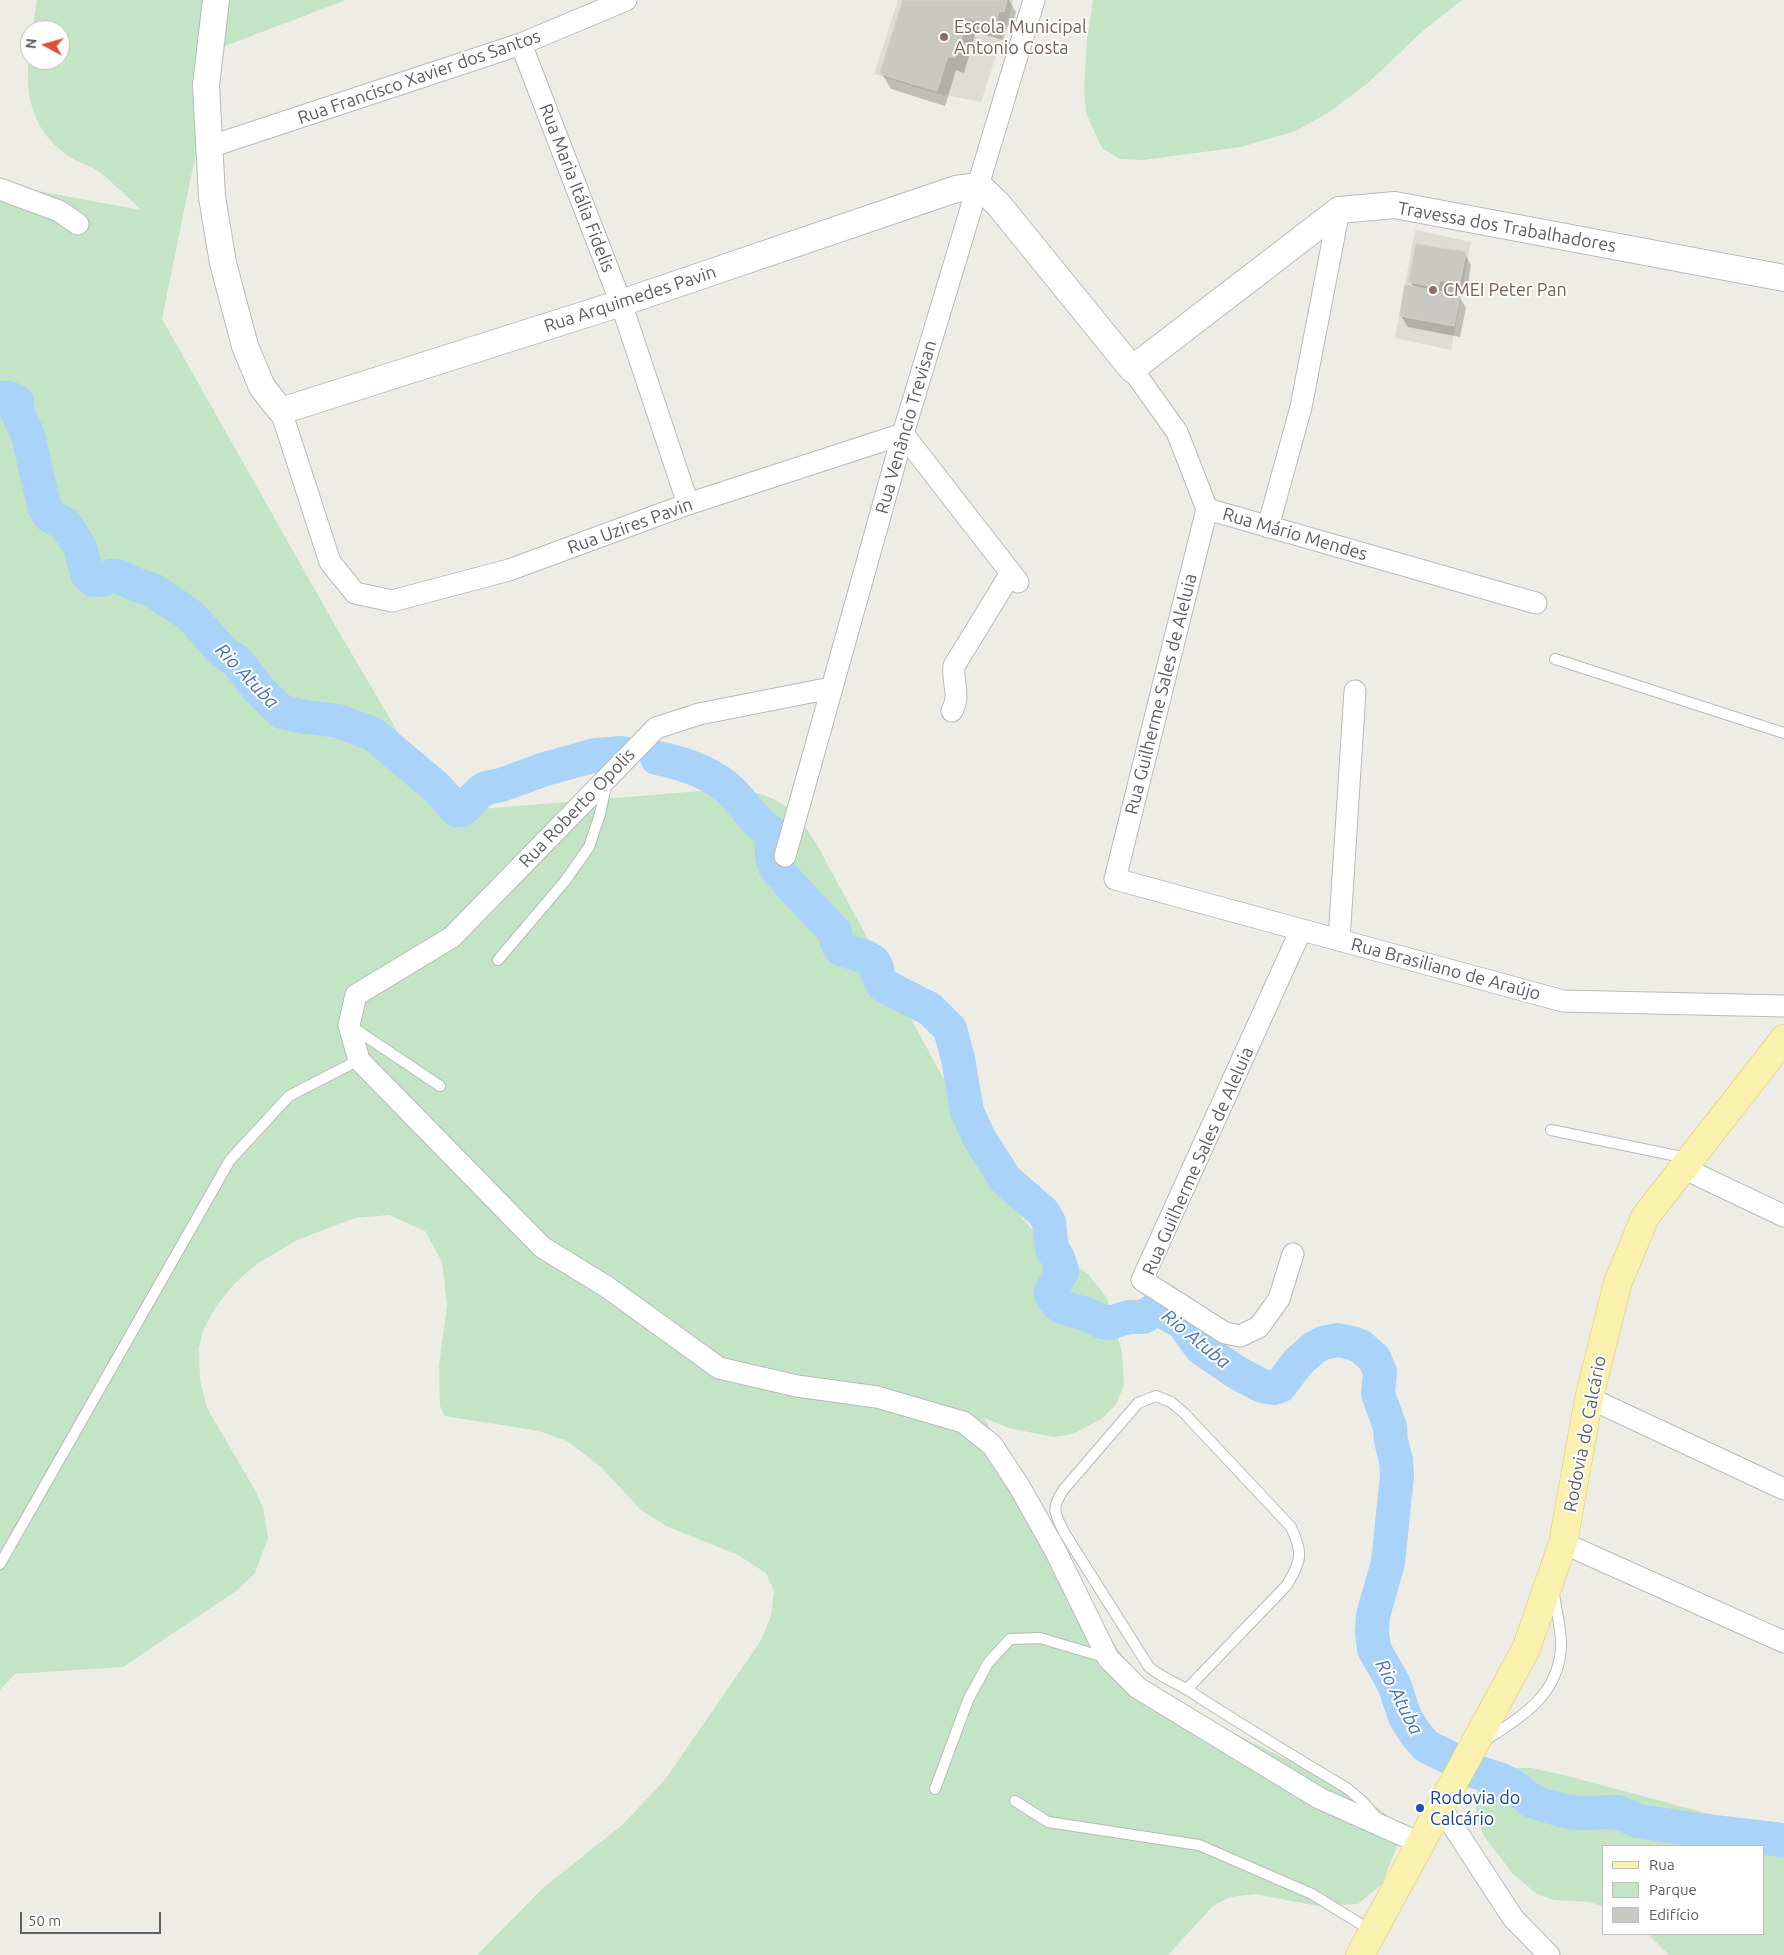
<!DOCTYPE html>
<html>
<head>
<meta charset="utf-8">
<style>
	body { margin:0 }
	#map { position:relative; width:1784px; height:1955px; overflow:hidden; background:#eeede5; font-family:Ubuntu,sans-serif }
	canvas { display:block }
	.legend { position:absolute; left:1602px; top:1845px; width:162px; height:90px; box-sizing:border-box; background:#fff; border:1px solid #bebfc1; margin:0; padding:6px 9px; list-style:none; font-size:15px; color:#5d6065 }
	.legend li { display:flex; align-items:center; gap:10px; height:25px }
	.legend b { width:25px; border:1px solid #bebfc1 }
	.north { position:absolute; left:20px; top:20px; width:50px; height:50px; box-sizing:border-box; background:#fff; border:1px solid #bebfc1; border-radius:50%; rotate:276deg; font-size:14px; font-weight:700; line-height:20px; text-align:center; color:#5d6065 }
	.north::after { content:''; display:block; margin:auto; width:18px; height:22px; background:#de4f3b; clip-path:polygon(50% 0,100% 100%,50% 72%,0 100%) }
	.scale { position:absolute; left:20px; top:1912px; width:141px; height:22px; box-sizing:border-box; border:2px solid #5d6065; border-top:0; padding-left:6px; font-size:15px; line-height:18px; white-space:nowrap; color:#5d6065; -webkit-text-stroke:4px #fff; paint-order:stroke }
</style>
</head>
<body>
<div id="map">
<canvas width="1784" height="1955"></canvas>
<ul class="legend">
<li><b style="height:6px;background:#faf1af"></b>Rua</li>
<li><b style="height:14px;background:#c3e4c5"></b>Parque</li>
<li><b style="height:14px;background:#cac8c2"></b>Edifício</li>
</ul>
<div class="north">N</div>
<div class="scale">50 m</div>
</div>
<script>
const context = document.querySelector('canvas').getContext('2d');
context.lineJoin = 'round';
function fill(path, color) { context.fillStyle = color; context.fill(path, 'evenodd'); }
function trace(path, color, width, dash) { context.strokeStyle = color; context.lineWidth = width; context.lineCap = dash ? 'butt' : 'round'; context.setLineDash(dash || []); context.stroke(path); }
function write(font, color, halo, rows, align = 'center') {
  context.font = font + ' Ubuntu,sans-serif'; context.lineWidth = 4; context.setLineDash([]); context.textBaseline = 'middle'; context.strokeStyle = halo; context.fillStyle = color; for (const [text, x, y, turn = 0] of rows) {
    context.save(); context.translate(x, y); context.rotate((+turn || 0) * Math.PI / 180); context.textAlign = isNaN(turn) ? turn : align; if (halo) context.strokeText(text, 0, 0); context.fillText(text, 0, 0); context.restore();
  }
}
const education = new Path2D(`
	M898,0H1014L981,102L934,93L874,74Z
	M1415,230L1471,242L1451,350L1395,338Z`);
const green = new Path2D(`
	M37,0H346L217,49L162,319L336,627L445,812L701,791C738,790 771,787 798,818C805,825 810,835 816,843L988,1161L1023,1219L1044,1242L1088,1274L1107,1298L1122,1353L1124,1384L1117,1403L1103,1418L1073,1434L1053,1437L1009,1428L984,1418L1104,1628L1122,1655L1144,1679L1227,1730L1363,1797L1387,1815L1397,1846L1382,1884L1358,1904L1318,1906L1255,1894L1230,1897L1213,1906L1168,1955H477L543,1888L621,1826L664,1781L760,1642L771,1616L774,1591L766,1573L738,1555L666,1526L641,1510L601,1467L567,1441L539,1431L445,1416L440,1406L439,1365L447,1306L442,1262L425,1231L389,1215L355,1218L297,1240L257,1264L235,1283L217,1305L203,1330L199,1348L200,1380L207,1408L255,1490L263,1508L268,1538L255,1573L236,1591L123,1667L15,1674L0,1690V184L141,210C127,197 114,183 99,172C92,166 83,164 75,160C32,135 23,95 30,48V60H60V30H32Z
	M1093,0H1462L1424,30L1369,82L1331,111L1296,131L1241,147L1143,160L1120,159L1102,148L1086,113L1084,89L1087,39Z
	M1503,1768H1532L1564,1775L1784,1834V1955H1669L1648,1934H1763V1846H1603V1906L1589,1902L1554,1900L1537,1894L1513,1874L1484,1836L1476,1816L1477,1791L1489,1774Z`);
const shadow = new Path2D(`
	M904,0H1009L1016,12L1012,26L1008,25L1003,40L976,32L964,73L956,70L945,106L891,89L882,74Z
	M1465,254L1471,265L1466,295L1446,291L1445,294L1459,296L1466,308L1460,337L1408,327L1401,316L1414,288L1411,282Z`);
const river = new Path2D(`
	M0,398H9L17,402V412L28,435L44,506L50,516L65,524L80,547L87,574L94,580H102L111,576L121,577L136,585L151,589L172,603L191,616L223,652L237,661L259,690L282,712L306,717L338,721L373,734L436,787L457,810H462L480,792L486,788L501,785L545,769L596,755L622,753
	M657,758C682,763 711,772 731,791C746,805 753,822 771,832L772,856L775,867L792,887L835,932L837,943L841,949L866,957L874,962L877,968L878,976L883,985L930,1009L950,1029L958,1059L967,1111L978,1136L1005,1179L1043,1212L1049,1222L1052,1249L1058,1258L1062,1271L1051,1291V1295L1056,1302L1061,1307L1086,1314L1103,1322L1109,1323L1129,1317H1143L1160,1307V1310L1183,1323L1201,1348L1236,1372L1262,1386L1274,1388L1280,1386L1298,1362L1314,1348L1323,1343L1338,1340L1352,1343L1360,1346L1374,1358L1380,1372L1378,1394L1390,1427L1391,1441L1396,1460L1397,1475L1388,1563L1373,1615L1372,1632L1374,1649L1394,1684L1405,1717L1415,1733L1426,1746L1448,1757
	M1473,1771L1499,1779L1513,1786L1533,1802L1568,1812L1584,1813L1617,1812L1638,1821L1697,1830L1784,1840`);
const building = new Path2D(`
	M903,0H1007L1004,12L999,11L995,26L968,18L955,58L948,56L937,91L880,74Z
	M1416,244L1466,252L1460,284L1440,280L1438,288L1409,282Z
	M1405,285L1460,295L1454,326L1400,316Z`);
const service = new Path2D(`
	M1555,659L1784,733
	M498,960L565,881L589,847L600,814L606,786
	M352,1027L440,1086
	M1551,1130L1687,1158
	M0,1564L230,1160L289,1096L359,1060
	M1187,1689L1287,1585C1302,1560 1303,1553 1291,1527L1184,1413L1171,1402L1156,1396L1138,1403L1064,1489C1050,1509 1055,1514 1065,1534L1149,1667C1162,1678 1177,1683 1191,1692C1243,1726 1295,1757 1348,1789L1362,1801L1377,1818
	M1484,1741C1521,1717 1558,1696 1561,1648C1562,1631 1556,1611 1554,1594
	M935,1789L968,1700L988,1663L1010,1639L1040,1638L1107,1658
	M1015,1801L1048,1822L1199,1845L1312,1894L1372,1931`);
const minor = new Path2D(`
	M521,44L621,303L688,504
	M209,147L521,44L626,0
	M0,189L59,211L78,224
	M1132,369L1177,432L1207,509
	M281,411L330,562L355,593L392,601L509,570L688,504L903,434L1018,582
	M1207,509L1115,879L1563,1001L1784,1006
	M1207,509L1536,603
	M1268,527L1301,407L1339,210
	M831,688L699,714L656,728L452,937L356,995L349,1025L359,1060L542,1247L607,1287L719,1368L797,1386L877,1397L963,1422L992,1445L1019,1486L1055,1550L1108,1658L1138,1688L1319,1798L1420,1843
	M952,711C961,694 952,684 954,666L1011,573
	M785,856L903,434L1034,0
	M1339,940L1355,691
	M1683,1168L1784,1216
	M1293,1254L1279,1299L1259,1327L1240,1336L1225,1333L1142,1280L1301,930
	M1589,1398L1784,1489
	M1563,1543L1784,1642
	M1440,1806L1513,1918L1549,1955`);
const tertiary = new Path2D(`
	M216,0L206,85L212,197L223,263L245,346L262,387L281,411L621,303L956,189L979,186L998,204L1132,369L1339,210L1395,205L1784,278`);
const primary = new Path2D(`
	M1360,1955L1526,1649L1563,1543L1589,1398L1618,1282L1645,1217L1784,1039`);
const markers = [
	[944,37,5,"#8d6e63"],
	[1433,290,5,"#8d6e63"],
	[1420,1808,5,"#1a4fb4"]
];
const educationNames = [
	["Escola Municipal",954,27],
	["Antonio Costa",954,48],
	["CMEI Peter Pan",1443,290]
];
const streetNames = [
	["Rua Francisco Xavier dos Santos",419,77,-19],
	["Rua Maria Itália Fidelis",577,188,69],
	["Travessa dos Trabalhadores",1507,227,10],
	["Rua Arquimedes Pavin",630,299,-18],
	["Rua Venâncio Trevisan",906,427,-74],
	["Rua Uzires Pavin",630,526,-20],
	["Rua Mário Mendes",1295,534,16],
	["Rua Guilherme Sales de Aleluia",1161,694,-76],
	["Rua Roberto Opolis",577,808,-46],
	["Rua Brasiliano de Araújo",1446,969,15],
	["Rua Guilherme Sales de Aleluia",1198,1161,-66],
	["Rodovia do Calcário",1585,1434,-79]
];
const transitNames = [
	["Rodovia do",1430,1798],
	["Calcário",1430,1819]
];
const waterNames = [
	["Rio Atuba",247,676,46],
	["Rio Atuba",1196,1339,39],
	["Rio Atuba",1399,1697,63]
];
fill(education, '#dedcd3');
fill(green, '#c3e4c5');
fill(shadow, '#0003');
trace(river, '#aad3fa', 34);
fill(building, '#cac8c2');
trace(building, '#d3cfc4', 1);
trace(service, '#b7babe', 12);
trace(minor, '#b7babe', 23);
trace(tertiary, '#b7babe', 28);
trace(primary, '#e9ca64', 29);
trace(service, '#fff', 10);
trace(minor, '#fff', 21);
trace(tertiary, '#fff', 26);
trace(primary, '#faf1af', 28);
for (const [x, y, r, color] of markers) { const dot = new Path2D(); dot.arc(x, y, r, 0, 2 * Math.PI); context.fillStyle = color; context.fill(dot); trace(dot, '#fff', 2); }
write('18px', '#785e54', '#fff', educationNames, 'left');
write('18px', '#5d6065', '#fff', streetNames);
write('18px', '#164399', '#fff', transitNames, 'left');
write('italic 19px', '#4773ab', '#fff', waterNames);
</script>
</body>
</html>
